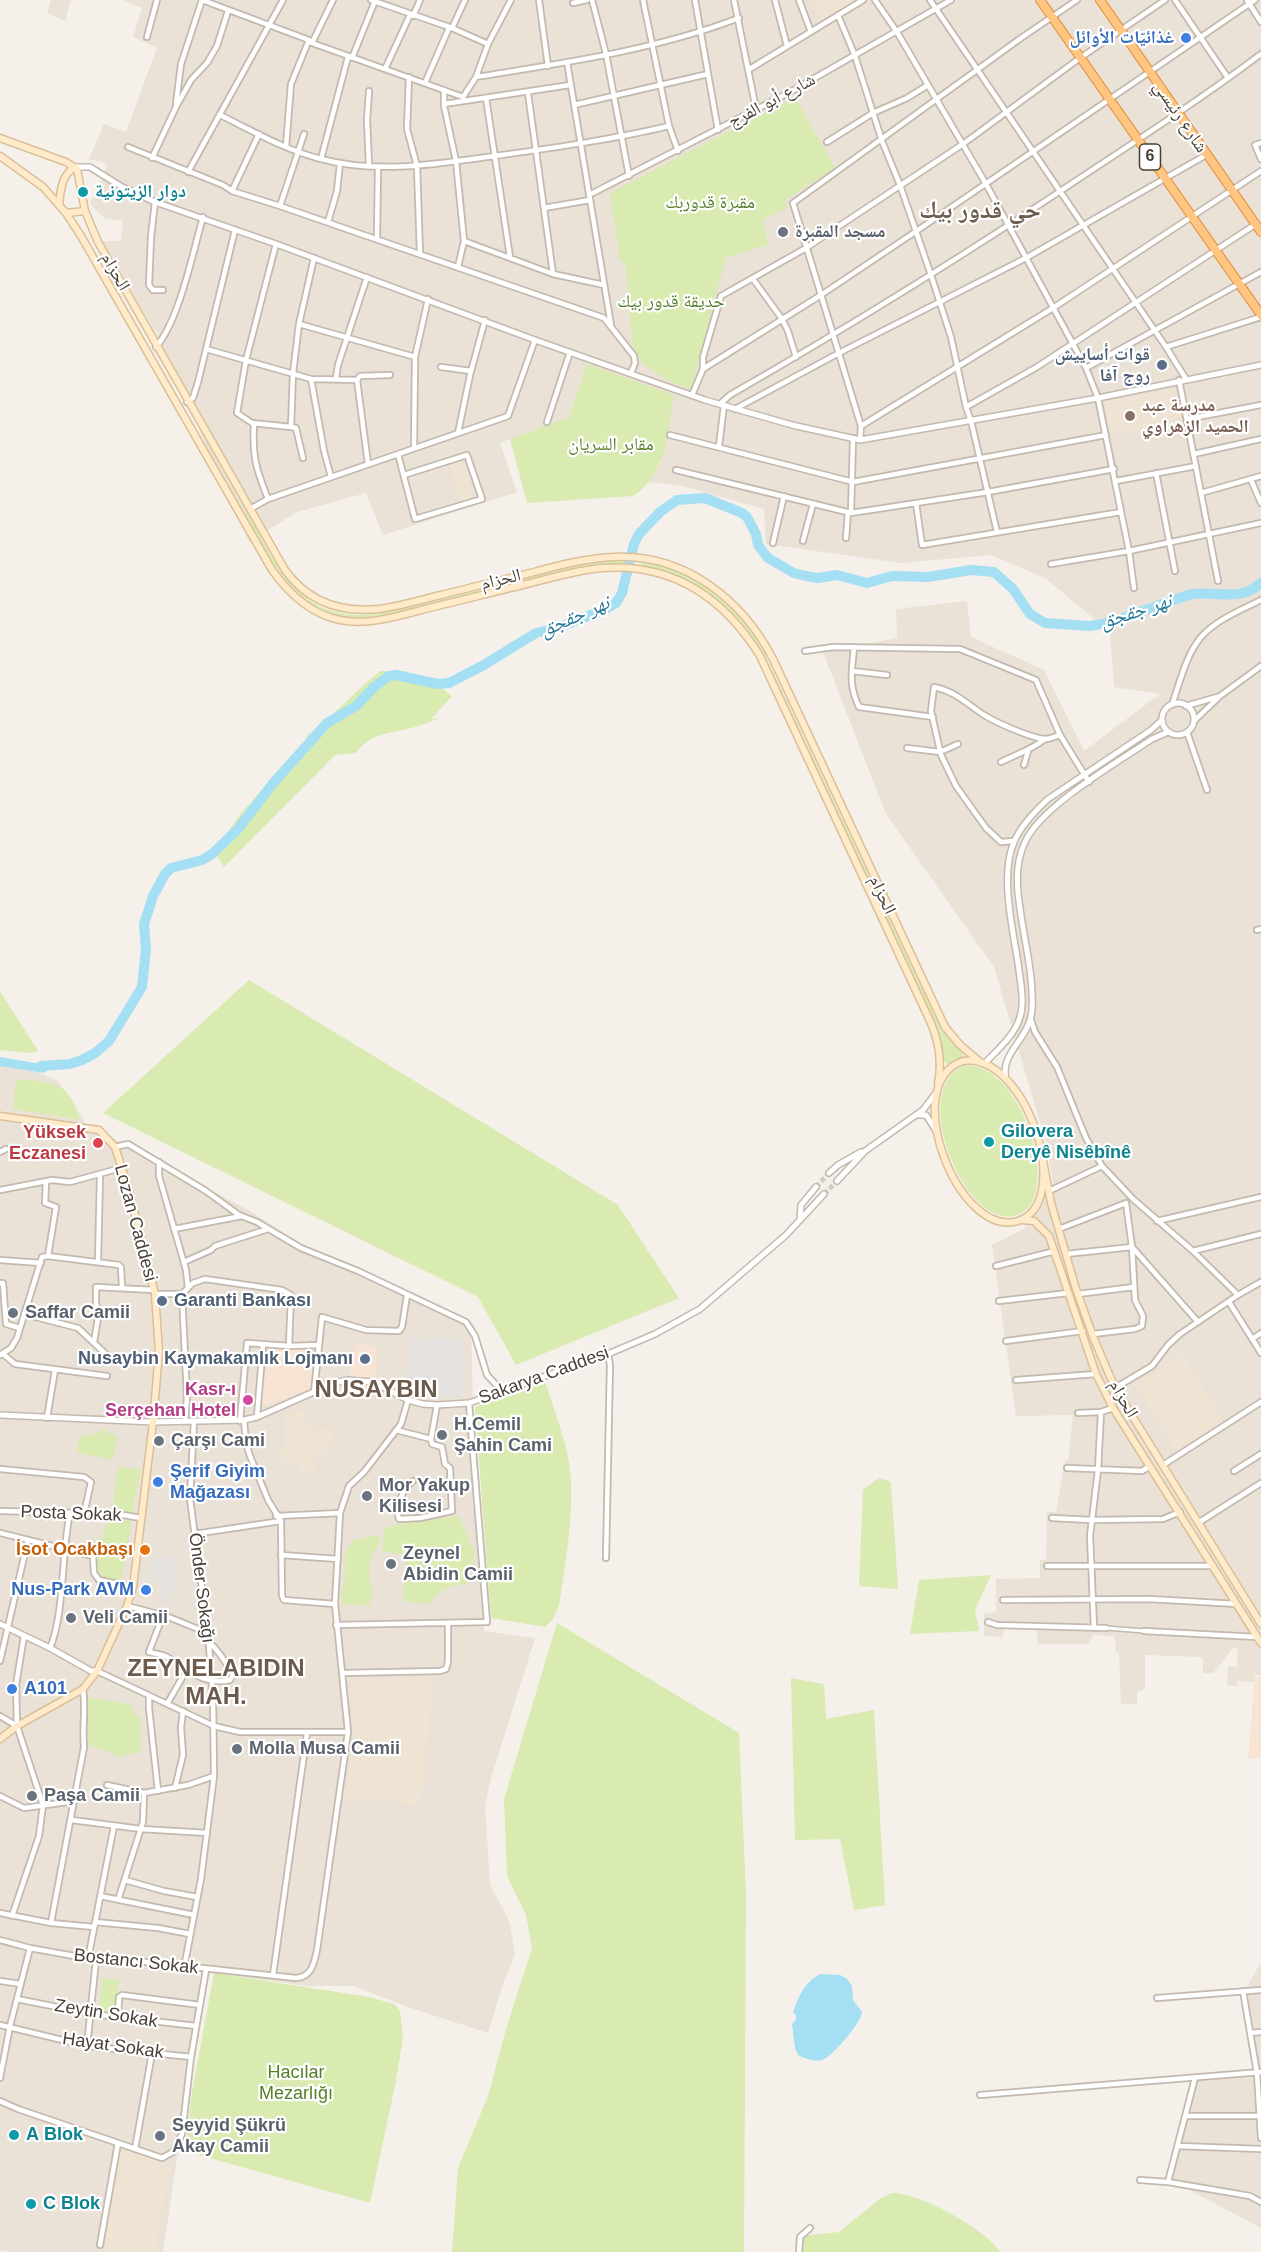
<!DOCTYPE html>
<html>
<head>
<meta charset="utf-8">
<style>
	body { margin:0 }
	canvas { display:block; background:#f5f0e9 }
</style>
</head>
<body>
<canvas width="1261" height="2252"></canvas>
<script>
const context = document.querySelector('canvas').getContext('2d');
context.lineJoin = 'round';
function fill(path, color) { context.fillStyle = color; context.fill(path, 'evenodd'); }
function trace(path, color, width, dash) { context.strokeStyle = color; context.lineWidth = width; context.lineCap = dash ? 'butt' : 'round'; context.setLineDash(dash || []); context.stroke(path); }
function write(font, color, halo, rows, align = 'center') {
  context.font = font + ' Helvetica,"Noto Naskh Arabic",sans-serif'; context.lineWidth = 4.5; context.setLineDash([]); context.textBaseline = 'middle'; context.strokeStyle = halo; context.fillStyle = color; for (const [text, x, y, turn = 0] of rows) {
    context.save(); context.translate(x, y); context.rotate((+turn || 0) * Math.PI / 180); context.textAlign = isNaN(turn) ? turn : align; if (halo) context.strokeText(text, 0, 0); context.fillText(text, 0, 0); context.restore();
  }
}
const residential = new Path2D(`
	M51,0H71L65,21L47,13Z
	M123,0H1261V1675H1255L1254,1682L1237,1681V1686L1227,1685L1228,1667H1237L1238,1647L1233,1648L1213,1673H1203V1657L1145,1655V1689L1137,1692V1704H1121L1119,1654L1116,1653L1115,1636L1093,1635L1089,1644H1038L1037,1629H1004L1003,1637L984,1636V1614L996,1612V1579L1040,1578V1560H1046L1047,1512H1056L1065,1461H1068L1073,1415L1016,1416L992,1245L1024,1229L1053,1184L1047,1146L994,967L886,814L823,652L897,638L896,609L967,601L971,637L1044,670L1084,751L1160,694L1114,687L1110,632L1045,578L991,555L901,563L766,544L764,509L682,486L649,482L661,462L587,365L569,417L500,443L517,492L383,535L366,493L297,512L249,542L158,336L102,241H121L123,221L104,218L90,204L108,164L89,159L104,124L126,132L157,48L133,37L142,8Z
	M0,1059L57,1080L87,1125L252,1212L307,1249L471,1328L476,1526L484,1631L535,1638L491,1778L485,1806L490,1884L510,1923L515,1955L502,1987L488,2033L405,2006L354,1986H307L201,1971L190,2072L163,2252H13L0,2250Z
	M1260,1964H1261V2228L1167,2178L1193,2079L1254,2071L1246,1988Z`);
const commercial = new Path2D(`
	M356,1343L377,1348L376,1378H349Z
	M268,1346L316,1351L312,1389L263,1406L261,1404Z
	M1255,1677H1261V1758L1248,1759Z`);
const education = new Path2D(`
	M812,0H860L823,21Z
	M1178,388L1184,416L1155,421L1156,426L1111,434L1104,404L1107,401Z
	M462,461L474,498L460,502L449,465Z
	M1182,1353L1224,1420L1176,1451L1136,1385Z
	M305,1411L307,1430L334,1427L331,1446L327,1447L326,1455L314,1456L315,1472H301L298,1461H282L280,1450L285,1445V1414Z
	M357,1678H430L433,1683L421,1801L415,1805L349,1799L346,1795L354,1732L351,1681Z
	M124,2150L165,2164L169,2169L155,2252H109L104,2248L119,2153Z`);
const green = new Path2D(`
	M795,97L835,168L784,201L788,208L762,219L769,245L726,257L691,390C669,381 644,371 633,348L625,261H620L610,193Z
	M587,364L674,395C667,430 667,475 633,496L527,503L510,439L569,417Z
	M246,511C280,570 301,626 382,613L590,562L620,560L635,563L590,566L390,614C303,632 281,578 244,513Z
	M641,563C690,565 733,602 758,640L942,1031L963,1054L962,1057L948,1064L944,1061L938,1031L754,639C725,598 689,576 641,565Z
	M380,671H404L421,678L440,681L443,689L452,696L431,719L440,718C429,722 418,727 407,729C388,733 368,735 356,753L335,755L224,867L214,851L242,812L309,739L306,736C333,717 354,692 380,671Z
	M249,980L618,1205L679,1298L516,1365L478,1297L103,1113Z
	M0,991L38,1051L31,1053L0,1050Z
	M964,1066C1021,1058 1068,1205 1014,1216C963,1227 908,1088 964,1066Z
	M16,1079C52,1083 69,1079 80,1120L13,1109Z
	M545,1381C555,1413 569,1447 571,1480C573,1522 565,1565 559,1606L553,1619L545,1627L491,1618L475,1407Z
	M103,1428L108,1433L115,1435L117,1439L113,1460L78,1453L77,1447L81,1436L93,1435Z
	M118,1467L141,1469L132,1513L112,1510Z
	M879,1478L891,1482L898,1589L859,1586L863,1490Z
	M459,1516L475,1552L467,1584C450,1583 438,1593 428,1604L403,1601L406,1555L382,1551L385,1528L393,1525Z
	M107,1517L132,1521L121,1581C116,1581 106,1581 102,1577C92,1568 96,1550 98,1538H104Z
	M377,1535L380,1538L378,1546L371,1555L369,1572L372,1593L369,1606L342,1604L341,1594L345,1579V1552L353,1540Z
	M991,1575L975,1610L979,1631L910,1634L919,1580Z
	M557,1623L739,1733L746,1894L744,2252H452L458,2168L488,2096L506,2029L532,1948L526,1915L507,1876L504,1799Z
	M791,1678L824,1684L826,1719L874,1710L885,1905L854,1910L840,1839L795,1840Z
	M87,1698L130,1704L135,1715L141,1717L140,1752L117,1757L111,1752L90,1746L85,1731Z
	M214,1973L369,1997L394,2004L400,2011L403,2038L395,2086L370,2203L185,2151L192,2092Z
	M102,1978L119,1980L114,2015L99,2013Z
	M892,2193C917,2191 989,2231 1000,2252H802L804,2236L839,2232L881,2198Z`);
const parking = new Path2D(`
	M461,1338L462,1398L408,1397L406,1395L405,1372L410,1371L409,1339Z
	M151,1557H173L178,1570V1584L174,1586L167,1604H159L162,1583L149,1580Z`);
const water = new Path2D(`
	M0,1057L53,1066L44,1073L0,1066Z
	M821,1974L840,1975L846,1978L852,1986L853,2000L862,2012C862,2022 831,2058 822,2060C815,2062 804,2058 798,2055L795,2048L792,2024L796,2019V2015L793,2013C798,1997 805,1981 821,1974Z`);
const river = new Path2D(`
	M41,1066L70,1064L82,1060L95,1053L109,1041L142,987L146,949L144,924L153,896L165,874L171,868L202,860L212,854L238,829L274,782L327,723L356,706L374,687L389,676L396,675L438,684L449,683L482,666L536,633L560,627L606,609L616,603L622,593L634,544L639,534L660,512L677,500L705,498L742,513L747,517L756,534L758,545L768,558L794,573L806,576L818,578L837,575L867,583L892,576L928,577L971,570L994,572L1013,589L1030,614L1045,623L1089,626L1109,623L1188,595C1215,589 1237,604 1261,583`);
const tertiaryTunnel = new Path2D(`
	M816,1187L829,1173
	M824,1194L837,1181`);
const pedestrian = new Path2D(`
	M1106,1628L1144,1631`);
const minor = new Path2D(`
	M202,0L309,40L312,43L463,97L476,77L488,44L511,0
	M371,0L452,28L488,44
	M539,0L548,66
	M592,0L606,54L629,176
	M643,0L669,126L678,151
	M695,0L718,130
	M734,0L756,109
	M775,0L787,46
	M799,0L811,32
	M875,0L897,32L986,184L1086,368L1098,398L1129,551L1134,588
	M930,0L1166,347L1186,379
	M1175,0L1228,78
	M1247,0L1261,22
	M573,3L587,0
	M838,15L855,56L882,141L900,185L931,275L951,337L966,407L971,421L997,532
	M413,16L420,0
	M452,28L465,0
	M147,37L157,0
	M312,43L333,0
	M352,58L375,1
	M567,62L611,325
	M385,69L410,15
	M748,70L863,0
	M409,77L407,129L417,166L420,254
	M476,77C564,63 655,50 739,18
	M425,83L449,28
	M444,90V106L456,161L464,241L458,267
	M528,93L553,274
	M486,98L510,257
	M176,104L181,64L202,0
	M444,104L570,85
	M574,105L708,74
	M220,115C253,131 285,150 321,159C381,175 442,163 502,155C559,147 614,139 669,126
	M827,142L873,113L907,98L928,85
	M1261,143L1255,145L1261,159
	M128,147L223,185L232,191L280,206L604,318L634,356L635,363L631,373
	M286,147L291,84L309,40
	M152,158L176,107L191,80L207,63L217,46L228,11
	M321,159L348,57
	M369,166L367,120L369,91
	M188,172L283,0
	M232,191L259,134
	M589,195L792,91L951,0
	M155,202L151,237L149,285L153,290H163
	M280,206L304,134
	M544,208L590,200
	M328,222L337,191L340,163
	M377,239L378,167
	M464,241L553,274L604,285
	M276,244L246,360L237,413L252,423L291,427L293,373L299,324L314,258
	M753,279L782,319L788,331L796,357
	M299,324L415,357
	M156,347C179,321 193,252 203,217
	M1166,347L1261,317
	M206,349L311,379
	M441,367L471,371
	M1086,368L1261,272
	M703,369V357L721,296L806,248L963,144L1080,58L1165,0
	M336,378L338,365L367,277
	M357,380L360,376L390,375
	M1179,380L1218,581
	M692,395L703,369L821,295L915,232L1255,0
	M187,402L193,398L198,382L235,230
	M720,404L730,395C852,325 971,251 1089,172C1147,134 1205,96 1261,54
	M966,407L1037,367L1256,224
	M735,409L839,353L1026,258L1206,155
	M1187,419L1261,405
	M547,422L570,352
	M254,423C252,456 256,469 268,499
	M861,426L1053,308L1261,171
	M291,427L296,428L303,458
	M458,433L470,375L485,320
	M670,435L853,482L1106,435
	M860,440L861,426L793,203L1021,38L1077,0
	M719,446L724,405
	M414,448L415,357L428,299
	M398,454L415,519L482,499L467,455L404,475
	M1194,454L1261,439
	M676,470L851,513L988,492L1114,469
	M1156,473L1175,571
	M331,477L324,451L311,379L357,380L368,464
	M1251,480L1261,503
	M1116,481L1196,466
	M1201,493L1261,476
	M916,503L922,545L1121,512
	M250,509L268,499L508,416L535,340
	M851,513L853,438
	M846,538L848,512
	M803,541L813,504
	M773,543L784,496
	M1051,564L1129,551L1261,523
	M854,647C852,671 848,684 859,707L933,717
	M805,651L833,647L960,649L1036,680L1060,735L1089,782
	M852,671L887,675
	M1172,705C1194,636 1195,631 1261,600
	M1186,706L1217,697
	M1194,721L1220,696L1261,666
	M1187,732L1207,790
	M907,748L940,752L958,744
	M1001,762C1017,754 1031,750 1045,739
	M1024,765L1028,751
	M1014,841L1001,842L986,828L956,786L941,755L931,711L934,687C955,691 967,704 984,715C995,722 1033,739 1046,739C1050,739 1056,736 1060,735
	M1257,930L1261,929
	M1031,1020L1035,1032L1057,1067L1086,1138L1102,1166L1133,1199L1193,1251L1238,1295
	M115,1147L128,1144L206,1191L239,1215L257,1222L301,1248L358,1271L466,1322L475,1336L487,1375L503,1392
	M0,1152L6,1149
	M159,1162V1176L186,1270L188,1288L182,1294L187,1397L185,1421
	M0,1190L52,1180L70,1182L121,1168
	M1049,1191L1102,1166
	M1157,1221L1261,1197
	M174,1229L242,1216
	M1059,1229L1126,1203
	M1193,1251L1261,1234
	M1066,1254L1132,1247L1198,1322
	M48,1256L119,1265L121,1267L122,1287
	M0,1260L41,1263
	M98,1262L100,1175
	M184,1262L211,1250L215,1246L268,1229
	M996,1266L1055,1251
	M0,1283H3L6,1324L20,1328
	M188,1288L193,1283L205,1279L282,1290L291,1295L289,1346
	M155,1294H182
	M1078,1294L1134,1287
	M999,1301L1068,1293
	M1229,1302L1261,1353
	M24,1314L78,1328L109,1357
	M1093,1334L1135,1329L1142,1326L1143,1316L1135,1300L1132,1247L1126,1203
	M1252,1339L1261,1333
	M1006,1341L1083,1331
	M94,1342L99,1312L96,1304V1287L154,1290
	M3,1354L15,1364L107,1376
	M0,1355L11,1348L17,1338L42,1257L48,1256L56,1207L45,1203L46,1182
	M1016,1380L1096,1374
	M1115,1388L1152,1366L1168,1345L1180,1334L1238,1295L1261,1282
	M314,1392L322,1317L366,1330L399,1331L402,1327L407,1295
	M1078,1413L1101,1412L1113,1408
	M257,1417L263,1344
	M47,1418L55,1370
	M244,1420L246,1443L250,1456L268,1500L281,1521L282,1596L284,1600L335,1604
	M240,1421L247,1343L289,1346L318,1345
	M396,1430L431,1439L437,1405
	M1163,1465L1261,1402
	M1067,1468L1142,1471L1150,1466
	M0,1469L84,1477L91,1482L84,1514
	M1234,1471L1261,1454
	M413,1481C403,1487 395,1508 399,1519L420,1518L452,1511L450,1468L445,1464L442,1447L432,1444L431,1439
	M0,1511L117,1514L141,1518
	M276,1516L340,1513
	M1052,1518L1092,1520L1163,1519L1180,1512
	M1198,1523L1261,1483
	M0,1533L93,1556L94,1573L99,1580L133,1587
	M194,1534L281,1521
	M281,1555L338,1559
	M606,1558L610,1365L608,1354
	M1047,1566H1212
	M1003,1600L1149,1599L1237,1604
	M127,1606L166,1616L208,1633
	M163,1615L149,1652C155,1654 162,1654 167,1657C188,1669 203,1686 230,1680L233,1675C226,1662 220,1652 209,1642
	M988,1622L997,1625L1106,1628
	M336,1625L487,1622L469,1403
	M1094,1628L1090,1536L1098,1470L1101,1412
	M1144,1631L1257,1637
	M50,1648C65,1612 61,1554 70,1513
	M0,1661L28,1540
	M97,1671L214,1726L240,1732H348
	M343,1673L440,1671L446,1669L448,1662V1624
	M149,1696V1708L158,1791
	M167,1704L186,1671
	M0,1716L17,1726
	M107,1785L144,1793L188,1785L214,1776
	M175,1788L183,1755L181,1728L183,1711
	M0,1796L24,1808L75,1801
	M72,1820L141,1829L207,1833
	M125,1880L164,1891L197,1897
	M100,1896L194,1915
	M118,1900L143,1822L144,1793
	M0,1913L51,1923L94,1927
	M12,1916L39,1836L43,1805L17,1726L16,1685L24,1636
	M95,1922L158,1928L190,1934
	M51,1923L84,1747C82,1727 86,1709 83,1689
	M0,1940L30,1948L96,1960H127L296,1978C312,1977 314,1963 317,1950L348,1732L335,1604L340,1513L349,1486L364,1472L401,1424L408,1400
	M88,1959L114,1826
	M184,1968L201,1879L214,1776L213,1698L208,1633L190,1499L194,1421
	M273,1975L307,1733
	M0,1981L21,1984
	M1243,1991L1257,2073L1261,2138
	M1157,1998L1261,1990
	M17,1999L92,2014L196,2026
	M118,2017L119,1997L122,1995L200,2005
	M0,2025L87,2046L191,2057
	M1250,2033L1261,2032
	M87,2046L96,1960
	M0,2078L10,2026L30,1948
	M980,2095L1261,2072
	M0,2101L18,2109L162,2158L173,2152L182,2134L191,2057L206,1970
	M1186,2116H1261
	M1178,2146L1261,2149
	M135,2149L152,2053
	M1140,2180L1168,2182L1250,2196L1261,2202
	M1168,2182L1195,2078
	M100,2245L118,2143
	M799,2252L800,2237L810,2228`);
const tertiary = new Path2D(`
	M75,167H90L122,187L155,202L276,244L535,340L705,400L792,425L860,440L1098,398L1261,365
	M1162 719a16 16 0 1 1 32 0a16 16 0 1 1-32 0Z
	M985,1063C997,1050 1013,1037 1019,1020C1025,1004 1021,986 1019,970C1014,933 999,877 1014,842C1021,825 1035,811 1048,799L1151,730L1162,720
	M1006,1079C999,1053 1031,1038 1032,1009C1034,974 1023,936 1019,901C1016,881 1016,861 1025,842C1041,806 1118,762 1152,739L1168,732
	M919,1115H926L935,1129
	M829,1173L838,1165L861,1152
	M837,1181L865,1151L923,1110L936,1093
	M800,1220L801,1205L816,1187
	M0,1415L153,1422L244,1420L257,1417L334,1383L348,1380L373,1382L408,1400L423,1404L437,1405L469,1403L608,1354L655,1334L700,1309L786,1235L824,1194
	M0,1624L50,1648L91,1671H97`);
const secondary = new Path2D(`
	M0,138L66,162L77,169L85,211L98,242L285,570C308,602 340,613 379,609C400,606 420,600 441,595C472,587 503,580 534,572C560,565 587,558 614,557C685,554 742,599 773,659L945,1027L960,1045L979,1061
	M0,156L43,187L66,213L81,236L272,570C289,594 310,614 340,620C370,626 401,615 429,608C463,600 497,591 531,583C554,577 578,570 602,568C673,563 724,598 760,656L930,1021C939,1041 942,1063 938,1084
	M59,205C61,189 61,176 75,167
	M66,213L85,211
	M963,1061C1027,1052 1075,1203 1018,1221C958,1239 898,1083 963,1061Z
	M0,1116L99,1130L115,1147L128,1187L155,1294L159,1352L153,1422L133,1587L127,1606L97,1671L83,1689L17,1726L0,1739
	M1041,1150L1051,1203L1076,1289L1094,1339L1115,1388L1261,1624
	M1020,1220L1034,1221L1049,1236L1096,1374L1113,1408L1261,1643`);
const trunk = new Path2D(`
	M1040,0L1261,315
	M1100,0L1261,232`);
const markers = [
	[1186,38,6,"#3f7fe0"],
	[83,192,6,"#0f9aa8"],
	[783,232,6,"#6b7280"],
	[1162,365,6,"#5c6f8a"],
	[1130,416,6,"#8d6e63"],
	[989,1142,6,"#0f9aa8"],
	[98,1143,6,"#e0444e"],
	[162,1301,6,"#5c6f8a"],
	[13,1313,6,"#6b7280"],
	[365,1359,6,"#5c6f8a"],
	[248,1400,6,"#d1479c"],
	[442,1435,6,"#6b7280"],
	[159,1441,6,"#6b7280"],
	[158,1482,6,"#3f7fe0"],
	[367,1496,6,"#6b7280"],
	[145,1550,6,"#e8710a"],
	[391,1564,6,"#6b7280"],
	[146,1590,6,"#3f7fe0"],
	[71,1618,6,"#6b7280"],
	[12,1689,6,"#3f7fe0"],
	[237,1749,6,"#6b7280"],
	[32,1796,6,"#6b7280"],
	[14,2135,6,"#0f9aa8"],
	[160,2136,6,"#6b7280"],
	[31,2204,6,"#0f9aa8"]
];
const shields = [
	[1150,157,21]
];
const shieldNames = [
	["6",1150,157]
];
const shopNames = [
	["غذائيّات الأوائل",1174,38],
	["Şerif Giyim",170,1472,"left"],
	["Mağazası",170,1493,"left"],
	["Nus-Park AVM",134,1590],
	["A101",24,1689,"left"]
];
const streetNames = [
	["شارع أبو الفرج",772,101,-28],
	["شارع رئيسي",1180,117,56],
	["الحزام",115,272,61],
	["الحزام",501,580,-14],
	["الحزام",882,895,65],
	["Lozan Caddesi",135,1223,75],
	["Sakarya Caddesi",544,1376,-20],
	["الحزام",1123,1399,61],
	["Posta Sokak",71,1514,2],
	["Önder Sokağı",201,1588,83],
	["Bostancı Sokak",136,1962,6],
	["Zeytin Sokak",106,2014,9],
	["Hayat Sokak",113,2046,8]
];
const cultureNames = [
	["دوار الزيتونية",95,192],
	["Gilovera",1001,1132],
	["Deryê Nisêbînê",1001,1153],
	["A Blok",26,2135],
	["C Blok",43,2204]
];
const parkNames = [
	["مقبرة قدوربك",710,203],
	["حديقة قدور بيك",671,302],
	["مقابر السريان",611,445],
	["Hacılar",296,2073],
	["Mezarlığı",296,2094]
];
const worshipNames = [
	["مسجد المقبرة",795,232],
	["Saffar Camii",25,1313],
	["H.Cemil",454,1425],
	["Şahin Cami",454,1446],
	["Çarşı Cami",171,1441],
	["Mor Yakup",379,1486],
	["Kilisesi",379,1507],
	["Zeynel",403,1554],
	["Abidin Camii",403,1575],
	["Veli Camii",83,1618],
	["Molla Musa Camii",249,1749],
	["Paşa Camii",44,1796],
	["Seyyid Şükrü",172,2126],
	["Akay Camii",172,2147]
];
const serviceNames = [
	["قوات أساييش",1150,355],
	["روج آفا",1150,376],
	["Garanti Bankası",174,1301,"left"],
	["Nusaybin Kaymakamlık Lojmanı",353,1359]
];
const educationNames = [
	["مدرسة عبد",1142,406],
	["الحميد الزهراوي",1142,427]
];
const healthNames = [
	["Yüksek",86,1133],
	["Eczanesi",86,1154]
];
const hotelNames = [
	["Kasr-ı",236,1390],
	["Serçehan Hotel",236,1411]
];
const foodNames = [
	["İsot Ocakbaşı",133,1550]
];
const waterNames = [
	["نهر جقجق",1136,612,-18],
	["نهر جقجق",575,617,-24]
];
const districtNames = [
	["حي قدور بيك",980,211],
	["NUSAYBIN",376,1390],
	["ZEYNELABIDIN",216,1669],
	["MAH.",216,1697]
];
fill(residential, '#eae1d7');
fill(commercial, '#f8e4d4');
fill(education, '#efe3d3');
fill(green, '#d9ebb1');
fill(parking, '#e4e1de');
fill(water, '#a4dff4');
trace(river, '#a4dff4', 10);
trace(tertiaryTunnel, '#d3cdc5', 5, [5, 2.5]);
trace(pedestrian, '#c4b9ae', 6);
trace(minor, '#c4b9ae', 8);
trace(tertiary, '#c4b9ae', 8);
trace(secondary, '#dac099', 9);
trace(trunk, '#e58a34', 10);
trace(pedestrian, '#fff', 3);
trace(minor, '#fff', 4.5);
trace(tertiary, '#fff', 5);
trace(secondary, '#ffeaca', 6);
trace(trunk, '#ffc682', 8);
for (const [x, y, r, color] of markers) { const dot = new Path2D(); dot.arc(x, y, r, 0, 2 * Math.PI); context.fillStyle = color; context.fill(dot); trace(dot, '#fff', 2); }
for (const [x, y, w] of shields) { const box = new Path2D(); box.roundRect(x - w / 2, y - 13, w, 26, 4.5); context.fillStyle = '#fff'; context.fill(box); trace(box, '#4a4037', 1.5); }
write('bold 16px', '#4a4037', null, shieldNames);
write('bold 18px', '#366cbe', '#fff', shopNames, 'right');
write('18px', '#4a4037', '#fff', streetNames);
write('bold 18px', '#0d838f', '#fff', cultureNames, 'left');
write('18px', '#557f26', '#fff', parkNames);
write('bold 18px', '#5b616d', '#fff', worshipNames, 'left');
write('bold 18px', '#4e5e75', '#fff', serviceNames, 'right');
write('bold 18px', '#785e54', '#fff', educationNames, 'left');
write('bold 18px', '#be3a42', '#fff', healthNames, 'right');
write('bold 18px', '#b23c85', '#fff', hotelNames, 'right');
write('bold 18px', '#c56008', '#fff', foodNames, 'right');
write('italic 20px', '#25799a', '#fff', waterNames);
write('bold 24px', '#6d5c4e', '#fff', districtNames);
</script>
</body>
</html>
